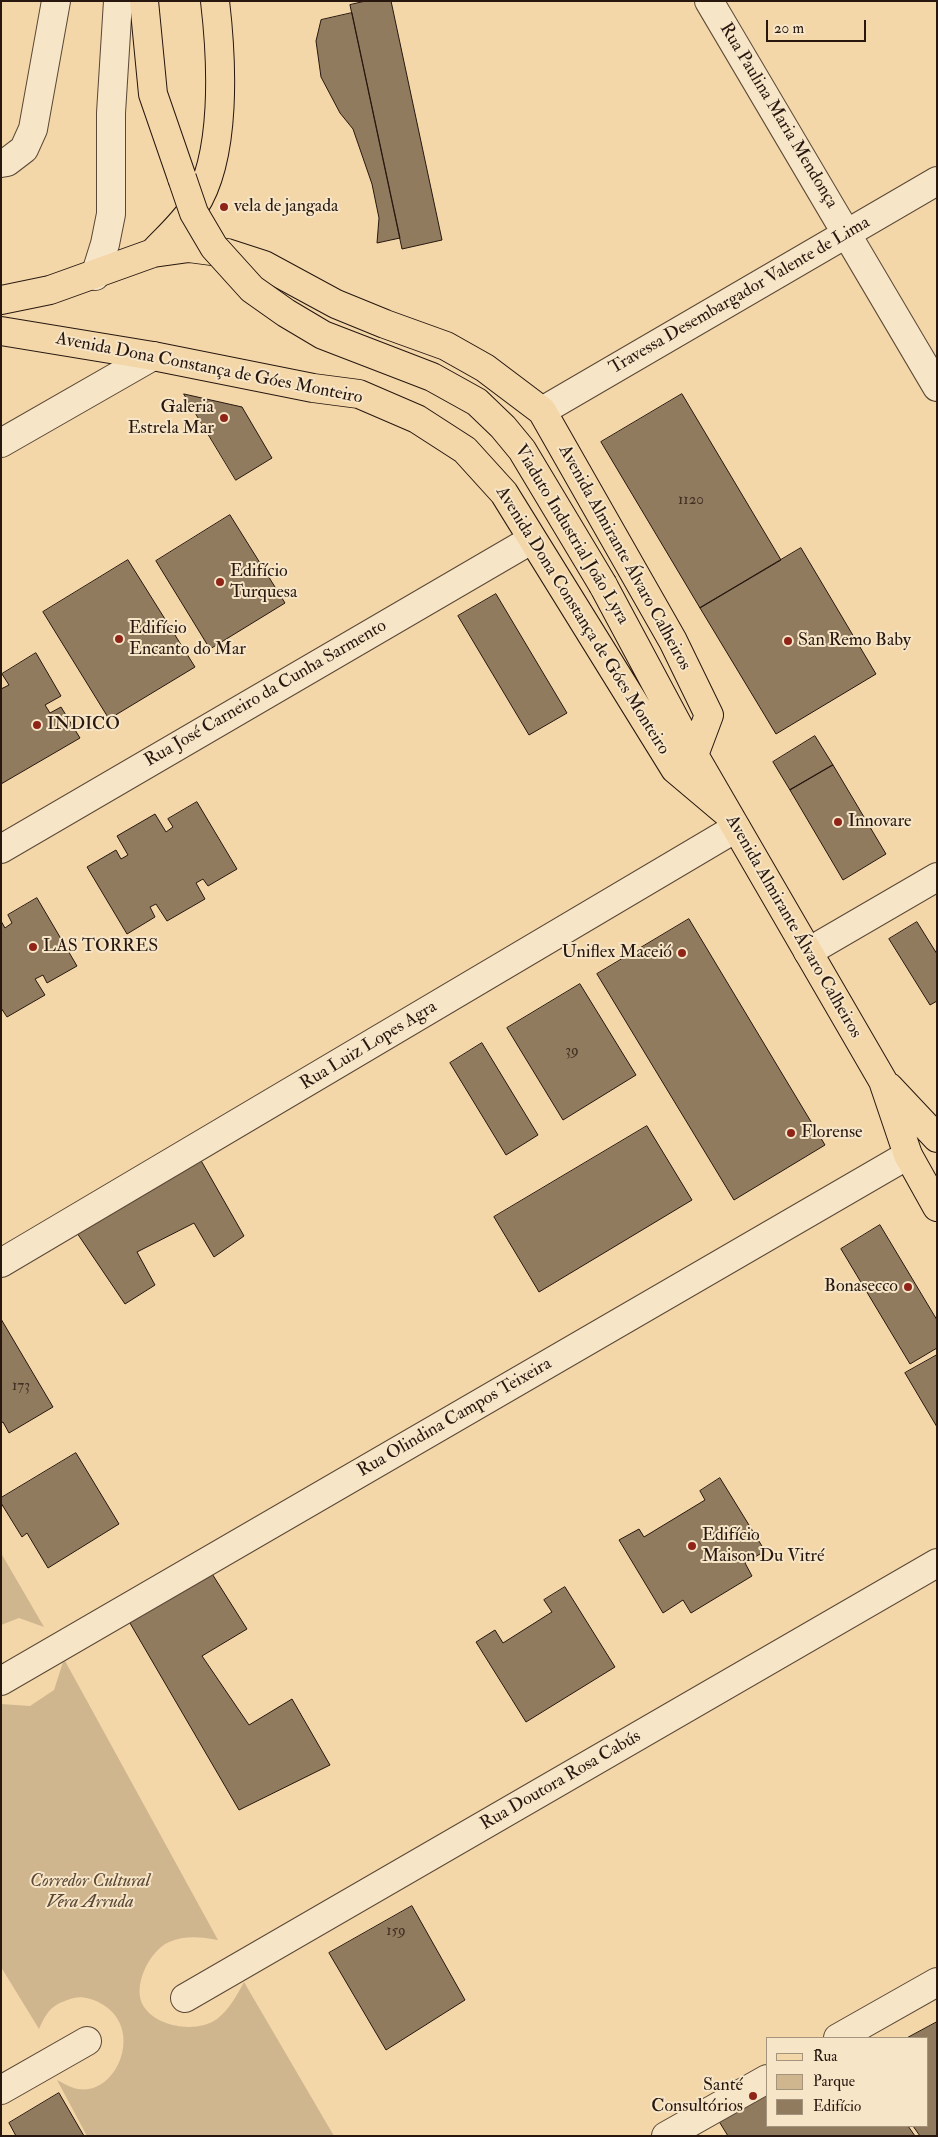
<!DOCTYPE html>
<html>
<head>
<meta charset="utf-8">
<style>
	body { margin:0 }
	#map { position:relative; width:938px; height:2137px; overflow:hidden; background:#f3d7a9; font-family:"IM FELL Double Pica",serif }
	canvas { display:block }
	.frame { position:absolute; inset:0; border:2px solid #27170f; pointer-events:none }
	.legend { position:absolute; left:766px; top:2037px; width:162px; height:90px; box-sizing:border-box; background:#f7e5c7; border:1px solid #a4937d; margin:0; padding:6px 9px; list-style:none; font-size:15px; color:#27170f }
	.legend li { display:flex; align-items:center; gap:10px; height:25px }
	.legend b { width:25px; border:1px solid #a4937d }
	.scale { position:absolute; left:766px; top:20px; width:100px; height:22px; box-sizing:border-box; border:2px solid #27170f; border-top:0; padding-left:6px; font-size:15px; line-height:18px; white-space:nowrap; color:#27170f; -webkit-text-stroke:4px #f7e5c7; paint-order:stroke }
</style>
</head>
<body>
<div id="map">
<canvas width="938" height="2137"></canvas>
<div class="frame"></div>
<ul class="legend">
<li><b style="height:6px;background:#f3d7a9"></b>Rua</li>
<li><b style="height:14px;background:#d0b68f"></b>Parque</li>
<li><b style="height:14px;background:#917b5f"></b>Edifício</li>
</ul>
<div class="scale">20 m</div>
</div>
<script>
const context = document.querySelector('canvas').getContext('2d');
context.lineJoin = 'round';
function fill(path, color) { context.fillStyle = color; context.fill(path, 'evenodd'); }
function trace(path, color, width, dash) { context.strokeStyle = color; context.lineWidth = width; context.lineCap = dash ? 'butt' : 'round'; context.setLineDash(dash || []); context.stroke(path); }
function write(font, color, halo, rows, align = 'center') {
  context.font = font + ' "IM FELL Double Pica",serif'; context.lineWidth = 4; context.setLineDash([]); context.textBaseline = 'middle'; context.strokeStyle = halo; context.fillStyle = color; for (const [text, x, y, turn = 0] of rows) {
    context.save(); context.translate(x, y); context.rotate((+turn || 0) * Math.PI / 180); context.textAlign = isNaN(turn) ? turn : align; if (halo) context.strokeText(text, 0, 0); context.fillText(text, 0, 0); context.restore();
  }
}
const green = new Path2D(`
	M1,1553L44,1627L19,1618L1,1625Z
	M64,1659L218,1940C201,1937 186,1935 169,1942C149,1951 131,1988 144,2007C158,2028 198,2033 217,2019C229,2010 237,1995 244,1982L334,2136H87L57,2080C63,2083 71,2088 78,2089C117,2096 146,2027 100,2003C93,1999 82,1996 74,1998C53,2004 48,2009 39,2029L1,1967V1704L30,1706L54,1690Z`);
const building = new Path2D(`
	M366,1H391L442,240L402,249L350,5Z
	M352,13L400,238L377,243L379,218L372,184L353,129L340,113L321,77L316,41L321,20Z
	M184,394L242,407L272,458L236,480Z
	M682,394L781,560L700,608L601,442Z
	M230,515L285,603L210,649L156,561Z
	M801,548L876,674L776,734L700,608Z
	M128,560L195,667L109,719L43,612Z
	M496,594L567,713L529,735L458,616Z
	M36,653L61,696L45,705L50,713L61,707L80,738L1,784V689L9,685L2,674Z
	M815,736L833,765L790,790L773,762Z
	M833,765L886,854L843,880L790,790Z
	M197,802L237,869L208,886L203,879L196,883L205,899L167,921L156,904L150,907L155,917L127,934L87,867L116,850L121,859L128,855L117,836L155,814L166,832L173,827L168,819Z
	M37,898L77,966L47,983L43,975L35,979L45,995L7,1017L1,1008V921L5,928L12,923L8,915Z
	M689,919L825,1145L734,1200L597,974Z
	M917,922L937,954V1001L930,1005L889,939Z
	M580,984L636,1075L563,1120L507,1028Z
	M482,1043L538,1135L506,1155L450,1063Z
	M647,1126L692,1200L539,1292L494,1217Z
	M199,1157L244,1236L214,1257L194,1223L137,1252L155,1285L125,1304L77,1233Z
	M880,1225L937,1320V1348L910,1364L841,1249Z
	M1,1319L53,1407L9,1433L3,1422L1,1423Z
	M937,1355V1427L905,1373Z
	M76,1453L119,1524L48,1568L27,1533L22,1537L1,1503V1498Z
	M720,1478L765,1551L745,1563L752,1576L691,1613L683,1600L663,1613L619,1540L639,1529L644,1537L705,1500L700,1491Z
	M209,1569L247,1629L202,1656L249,1725L292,1699L330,1765L239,1810L127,1618Z
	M565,1587L615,1667L526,1722L476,1642L495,1630L503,1643L552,1612L544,1600Z
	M412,1906L465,2000L386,2050L329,1953Z
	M937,2022V2136H920L913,2126H927V2038H907Z
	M767,2083V2126H908L915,2136H728L712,2110Z
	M59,2093L84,2136H16L9,2123Z`);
const minor = new Path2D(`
	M709,1L937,387
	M1,163L7,162L24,149L33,129L56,1
	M95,276L105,244L111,214V113L118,1
	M542,411L937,181
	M1,443L153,356
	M1,849L531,540
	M808,952L937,877
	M1,1263L736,828
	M1,1681L908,1155
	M185,1998L937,1563
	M838,2038L937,1982
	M1,2090L87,2041
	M666,2136L767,2079`);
const major = new Path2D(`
	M144,1L153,94L182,178
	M153,253C167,238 183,224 194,207C227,157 222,60 215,1
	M1,300L50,290L153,253L189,248L227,253L264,265L336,304L385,324L446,346L485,368L542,411L673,641L709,715L694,755
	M1,331L153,356L313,388L359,394L417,419L465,450L504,493L675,769L726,812
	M603,585L694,755L883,1081L908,1155L937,1207
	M889,1087L937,1138`);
const majorBridge = new Path2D(`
	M182,178L194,213L214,247L252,289L286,313L323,335L432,377L477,402L503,427L522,450L603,585`);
const markers = [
	[224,207,5,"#8f2418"],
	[224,418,5,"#8f2418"],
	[220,582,5,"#8f2418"],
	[119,639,5,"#8f2418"],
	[788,641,5,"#8f2418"],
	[37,725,5,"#8f2418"],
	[838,822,5,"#8f2418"],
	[33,947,5,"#8f2418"],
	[682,953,5,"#8f2418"],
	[791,1133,5,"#8f2418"],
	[908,1287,5,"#8f2418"],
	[692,1546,5,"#8f2418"],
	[753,2096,5,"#8f2418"]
];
const numberNames = [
	["1120",691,501],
	["39",572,1052],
	["173",21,1387],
	["159",396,1932]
];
const streetNames = [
	["Rua Paulina Maria Mendonça",778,116,59],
	["Travessa Desembargador Valente de Lima",740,296,-30],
	["Avenida Dona Constança de Góes Monteiro",209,369,11],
	["Viaduto Industrial João Lyra",571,535,59],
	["Avenida Almirante Álvaro Calheiros",624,558,61],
	["Avenida Dona Constança de Góes Monteiro",582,621,58],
	["Rua José Carneiro da Cunha Sarmento",266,694,-30],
	["Avenida Almirante Álvaro Calheiros",793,927,60],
	["Rua Luiz Lopes Agra",369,1046,-31],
	["Rua Olindina Campos Teixeira",455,1418,-30],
	["Rua Doutora Rosa Cabús",561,1781,-30]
];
const poiNames = [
	["vela de jangada",234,207],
	["Galeria",214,408,"right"],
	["Estrela Mar",214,429,"right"],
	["Edifício",230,572],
	["Turquesa",230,593],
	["Edifício",129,629],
	["Encanto do Mar",129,650],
	["San Remo Baby",798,641],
	["INDICO",47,725],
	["Innovare",848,822],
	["LAS TORRES",43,947],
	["Uniflex Maceió",672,953,"right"],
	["Florense",801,1133],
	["Bonasecco",898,1287,"right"],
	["Edifício",702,1536],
	["Maison Du Vitré",702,1557],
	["Santé",743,2086,"right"],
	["Consultórios",743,2107,"right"]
];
const parkNames = [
	["Corredor Cultural",90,1882],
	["Vera Arruda",90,1903]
];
fill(green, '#d0b68f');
fill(building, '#917b5f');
trace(building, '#27170f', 1);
trace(minor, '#5a4736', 30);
trace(major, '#27170f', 30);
trace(minor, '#f7e5c7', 28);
trace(major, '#f3d7a9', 28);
trace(majorBridge, '#27170f', 30, []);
trace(majorBridge, '#f3d7a9', 28);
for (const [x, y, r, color] of markers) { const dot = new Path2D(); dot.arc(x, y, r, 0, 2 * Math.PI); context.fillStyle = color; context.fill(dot); trace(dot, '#f7e5c7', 2); }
write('15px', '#423023', null, numberNames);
write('18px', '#27170f', '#f7e5c7', streetNames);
write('18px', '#27170f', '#f7e5c7', poiNames, 'left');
write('italic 18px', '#5a4735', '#f7e5c7', parkNames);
</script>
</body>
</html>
